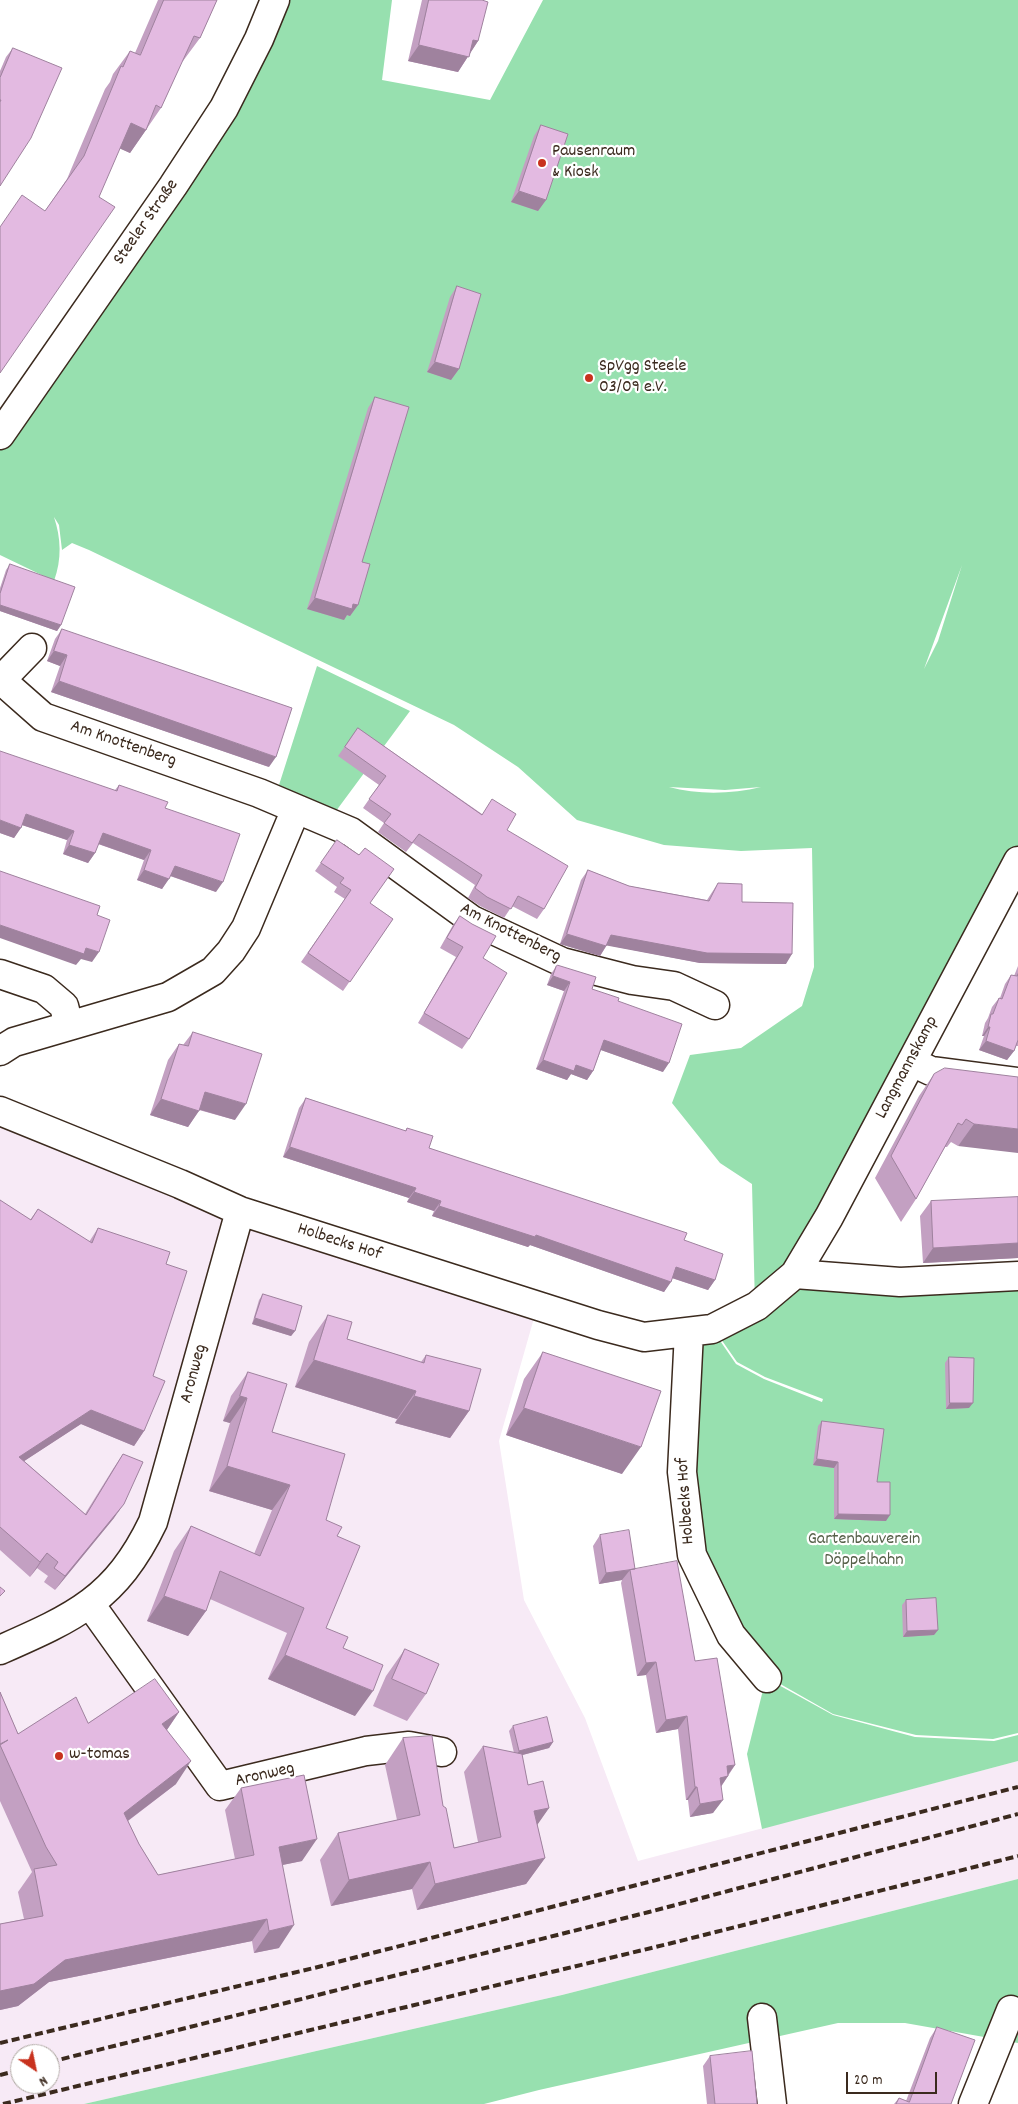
<!DOCTYPE html>
<html>
<head>
<meta charset="utf-8">
<style>
	body { margin:0 }
	#map { position:relative; width:1018px; height:2104px; overflow:hidden; background:#fff; font-family:Dekko,sans-serif }
	canvas { display:block }
	.north { position:absolute; left:10px; top:2044px; width:50px; height:50px; box-sizing:border-box; background:#fff; border:1px solid #b1aaa5; border-radius:50%; rotate:146deg; font-size:14px; font-weight:700; line-height:20px; text-align:center; color:#3b2a1e }
	.north::after { content:''; display:block; margin:auto; width:18px; height:22px; background:#c8321e; clip-path:polygon(50% 0,100% 100%,50% 72%,0 100%) }
	.scale { position:absolute; left:846px; top:2072px; width:91px; height:22px; box-sizing:border-box; border:2px solid #3b2a1e; border-top:0; padding-left:6px; font-size:15px; line-height:18px; white-space:nowrap; color:#3b2a1e; -webkit-text-stroke:4px #fff; paint-order:stroke }
</style>
</head>
<body>
<div id="map">
<canvas width="1018" height="2104"></canvas>
<div class="north">N</div>
<div class="scale">20 m</div>
</div>
<script>
const context = document.querySelector('canvas').getContext('2d');
context.lineJoin = 'round';
function fill(path, color) { context.fillStyle = color; context.fill(path, 'evenodd'); }
function trace(path, color, width, dash) { context.strokeStyle = color; context.lineWidth = width; context.lineCap = dash ? 'butt' : 'round'; context.setLineDash(dash || []); context.stroke(path); }
function write(font, color, halo, rows, align = 'center') {
  context.font = font + ' Dekko,sans-serif'; context.lineWidth = 4.5; context.setLineDash([]); context.textBaseline = 'middle'; context.strokeStyle = halo; context.fillStyle = color; for (const [text, x, y, turn = 0] of rows) {
    context.save(); context.translate(x, y); context.rotate((+turn || 0) * Math.PI / 180); context.textAlign = isNaN(turn) ? turn : align; if (halo) context.strokeText(text, 0, 0); context.fillText(text, 0, 0); context.restore();
  }
}
const built = new Path2D(`
	M0,1121L538,1304L499,1441L524,1600L585,1718L638,1861L1018,1761V1879L562,1995L84,2104H0ZM20,2054H50V2084H20Z`);
const green = new Path2D(`
	M277,0H392L382,80L490,100L543,0H1018V855L827,1217L755,1306L752,1184L720,1163L672,1103L690,1055L741,1048L802,1006L814,967L812,848L741,851L664,845L577,820L518,767L454,725L89,550L72,543L62,550L59,525L54,517C61,538 62,559 54,581L0,555V436ZM962,565L938,641L924,669ZM669,787L725,790L761,787C732,794 698,795 669,787Z
	M317,666L410,711L336,811L279,785Z
	M796,1275L1018,1276V1733L993,1739L916,1735L833,1714L768,1677L693,1555L688,1332L712,1329L736,1364L764,1379L822,1402L823,1399L765,1377L737,1362L714,1329Z
	M766,1678L833,1715L915,1737L994,1741L1018,1735V1761L762,1829L747,1754Z
	M1018,1879V2043L905,2023H838L539,2090L484,2104H84L562,1995Z`);
const minor = new Path2D(`
	M32,648L1,680L43,717L259,793L351,832L472,920L562,962L632,980L674,986L715,1005
	M0,974L44,989L64,1006L69,1026
	M0,1051L14,1042L168,997L213,971L231,951L246,928L296,809
	M912,1062L931,1071L1018,1082
	M0,1111L180,1184L240,1211L598,1325L644,1337L712,1329L757,1306L795,1274L829,1217L1018,861
	M795,1274L900,1282L1018,1276
	M689,1332L682,1472L692,1555L731,1635L767,1678
	M90,1604L220,1786L366,1751L409,1746L442,1752
	M0,1650C75,1617 116,1599 153,1522L240,1211
	M762,2018L772,2104
	M973,2104L1011,2010`);
const secondary = new Path2D(`
	M0,435L173,186L224,108L259,39L275,0`);
const rail = new Path2D(`
	M0,2043L318,1967L1018,1787
	M50,2062L649,1912L1018,1814
	M0,2075L20,2070
	M3,2104L668,1944L1018,1856`);
const wall = new Path2D(`
	M158,0H217L200,38L183,61H182L161,108L130,153L120,148L45,211L67,179L105,89L110,82L113,74L130,51L135,53Z
	M422,0H482L478,41L458,72L408,61Z
	M13,48L0,186V71L6,57Z
	M541,125L546,200L538,211L511,202L534,136Z
	M457,286L459,369L451,380L427,372L450,297Z
	M375,397L358,605L350,616L347,615L344,620L307,609L368,408Z
	M10,564L61,625L57,631L0,611V588L6,570Z
	M62,629L269,767L51,692L60,666L47,661L55,639Z
	M358,728L482,814L507,830L544,909L537,919L512,906L504,918L480,906L468,898L475,885L413,843L406,852L378,832L384,823L363,808L379,785L338,756Z
	M119,785L165,808L216,892L170,876L162,889L137,880L144,860L98,844L95,853L88,863L63,854L67,840L22,825L14,838L0,833L115,790Z
	M337,840L370,903L393,919L343,991L301,962L345,899L334,892L337,887L315,871Z
	M588,870L629,886L707,900L718,883L742,902L786,964L700,963L607,945L600,956L560,944L581,880Z
	M460,916L483,958L469,1039L462,1049L418,1023L456,957L440,948L453,925Z
	M557,965L592,989L618,1001L663,1072L601,1050L593,1071L587,1080L571,1074L567,1080L536,1069L564,991L547,985L551,974Z
	M1018,966V1046H1016L1014,1051L1007,1060L979,1050L984,1036H982L985,1023L988,1018L992,1007L999,998H1000L1005,984L1011,975L1014,976Z
	M193,1032L235,1120L199,1110L188,1127L150,1115L168,1060L179,1044L183,1045Z
	M934,1074L1018,1077L958,1146L951,1142L947,1147H945L916,1199L901,1222L875,1178L919,1096Z
	M306,1098L405,1131L407,1128L429,1148L684,1240L715,1280L708,1290L672,1278L664,1292L530,1245L528,1247L432,1216L434,1211L407,1202L409,1198L283,1157L299,1108Z
	M1018,1197V1258L923,1263L920,1216L931,1201Z
	M0,1200L30,1220L38,1209L89,1242L98,1228L166,1264L153,1376L144,1431L134,1446L81,1424L24,1461L85,1514L113,1469L123,1454L114,1518L55,1590L44,1582L48,1576L37,1568L30,1577L0,1550Z
	M263,1294L295,1331L291,1336L252,1324L259,1300Z
	M328,1315L347,1339L421,1362L426,1355L469,1411L450,1438L395,1423L397,1419L295,1387L309,1342Z
	M543,1352L622,1474L506,1435L524,1379Z
	M949,1357L969,1408L946,1409L945,1363Z
	M248,1372L272,1432L326,1520L337,1536L326,1628L343,1648L355,1716L268,1679L287,1633L210,1599L206,1611L188,1636L147,1621L174,1551L191,1526L254,1554L272,1510L209,1491L230,1423L223,1421L231,1396Z
	M822,1421L877,1482L886,1521L834,1519V1468L813,1465L818,1426Z
	M600,1535L635,1569L695,1661L735,1765L721,1787L713,1813L690,1817L688,1800H686L678,1729L656,1733L646,1675L637,1676L621,1583L622,1580L599,1584L593,1546Z
	M906,1600L938,1630L934,1635L903,1637L902,1605Z
	M405,1649L426,1694L407,1721L373,1706L386,1676Z
	M0,1692L18,1734L88,1723L179,1712L167,1730L176,1784L128,1821L139,1844L158,1875L235,1859L225,1810L241,1788L302,1861L282,1865L279,1948L254,1953L252,1941L49,1982L18,2006L0,2010V1924L24,1919L18,1892L32,1872L0,1801Z
	M513,1726L553,1742L549,1748L522,1755L528,1785L549,1808L537,1824L545,1858L526,1884L417,1910L412,1889L331,1906L320,1860L338,1833L397,1820L385,1765L403,1738L443,1806L454,1848L478,1842L464,1772L483,1746L514,1753L509,1731Z
	M937,2027L951,2104H894L899,2098L906,2101L930,2038Z
	M710,2056L757,2104H707L703,2066Z`);
const shadedWall = new Path2D(`
	M473,40L478,41L458,72L408,61L419,45Z
	M131,123L146,130L130,153L114,146Z
	M519,191L546,200L538,211L511,202Z
	M435,362L459,369L451,380L427,372Z
	M315,598L353,604L358,605L350,616L347,615L344,620L307,609Z
	M0,605L61,625L57,631L0,611Z
	M54,651L67,655L60,666L47,661Z
	M59,681L276,757L269,767L51,692Z
	M26,814L74,831L67,840L19,824Z
	M0,820L21,828L14,838L0,833Z
	M103,833L151,850L144,860L96,843Z
	M69,845L95,853L88,863L63,854Z
	M175,866L223,882L216,892L168,875Z
	M144,870L169,879L162,889L137,880Z
	M0,925L86,948L99,952L92,962L81,959L76,965L0,938Z
	M567,934L606,946L600,956L560,944Z
	M611,935L792,954L786,964L700,963L604,945Z
	M553,976L570,982L564,991L547,985Z
	M988,1027H990L984,1036H982Z
	M604,1040L669,1063L663,1072L598,1049Z
	M986,1041L1014,1051L1007,1060L979,1050Z
	M543,1060L576,1065L593,1071L587,1080L571,1074L567,1080L536,1069Z
	M205,1092L246,1104L235,1120L194,1108Z
	M161,1099L199,1111L188,1127L150,1115Z
	M974,1124L1018,1129V1153L958,1146Z
	M290,1147L416,1188L409,1198L283,1157Z
	M414,1192L441,1201L434,1211L407,1202Z
	M439,1206L536,1235L671,1282L664,1292L530,1245L528,1247L432,1216Z
	M1018,1243V1258L923,1263L933,1248Z
	M676,1267L715,1280L708,1290L669,1277Z
	M255,1318L295,1331L291,1336L252,1324Z
	M314,1360L416,1391L397,1419L295,1387Z
	M240,1396L247,1398L230,1423L223,1421Z
	M414,1396L469,1411L450,1438L395,1423Z
	M950,1403H973L969,1408L946,1409Z
	M524,1408L641,1447L622,1474L506,1435Z
	M91,1410L144,1431L134,1446L81,1424L9,1471L19,1457Z
	M817,1459L838,1462L834,1468L813,1465Z
	M227,1466L290,1485L272,1510L209,1491Z
	M124,1504L114,1518L55,1590L65,1576Z
	M838,1514L890,1515L886,1521L834,1519Z
	M47,1553L37,1568L30,1577L40,1562Z
	M630,1570L622,1580L599,1584L606,1573Z
	M164,1596L206,1611L188,1636L147,1621Z
	M938,1630L934,1635L903,1637L907,1631Z
	M285,1655L373,1691L355,1716L268,1679Z
	M656,1662L646,1675L637,1676L646,1663Z
	M179,1712L164,1734L162,1724Z
	M687,1716L678,1729L656,1733L666,1720Z
	M553,1742L549,1748L515,1757L519,1751Z
	M191,1761L176,1784L109,1835L124,1813Z
	M735,1765L727,1776H728L719,1789V1779L727,1766Z
	M695,1787H697L688,1800H686Z
	M723,1800L713,1813L690,1817L700,1804Z
	M549,1808L531,1834L534,1811Z
	M317,1839L302,1861L263,1869L279,1847Z
	M545,1858L526,1884L417,1910L435,1884Z
	M430,1862L412,1889L331,1906L349,1880Z
	M267,1919L252,1941L49,1982L18,2006L0,2010V1991L65,1960Z
	M294,1925L279,1948L254,1953L269,1931Z`);
const building = new Path2D(`
	M164,0H217L200,38L194,36L161,108L156,105L146,130L131,123L99,197L115,207L0,373V227L22,195L45,211L84,156L121,66L123,67L130,51L140,55Z
	M429,0H482L488,2L478,41L473,40L469,57L419,45Z
	M13,48L62,68L31,138L0,186V102L1,100H0V78Z
	M541,125L568,134L546,200L519,191Z
	M457,286L481,294L459,369L435,362Z
	M375,397L409,407L362,562L370,564L358,605L353,604L352,609L315,598Z
	M10,564L75,587L61,625L0,605V594Z
	M62,629L292,708L276,757L59,681L67,655L54,651Z
	M358,728L482,815L492,799L516,814L507,830L568,866L544,909L518,896L511,909L487,897L475,888L482,875L419,834L412,843L384,823L391,814L369,799L386,776L345,747Z
	M0,751L117,791L119,785L168,802L165,808L240,834L223,882L175,866L169,879L144,870L151,850L103,833L95,853L69,845L74,831L26,814L21,828L0,820Z
	M337,840L359,855L365,848L394,869L370,903L393,919L350,982L308,953L351,890L340,883L344,878L321,863Z
	M588,870L629,886L709,901L718,883L742,884V902L793,903L792,954L707,953L611,935L606,946L567,934Z
	M0,871L100,906L97,915L110,920L99,952L86,948L84,954L0,925Z
	M460,916L472,924L496,936L483,958L507,973L469,1039L424,1013L463,947L447,938Z
	M557,965L596,977L592,989L619,998L618,1001L682,1024L669,1063L604,1040L593,1071L576,1065L574,1071L543,1060L570,982L553,976Z
	M1018,974V1040L1014,1051L986,1041L990,1027H988L991,1014H993L999,998L1002,999L1011,975L1017,976Z
	M193,1032L262,1054L246,1104L205,1092L199,1111L161,1099L179,1044L188,1046Z
	M945,1068L1018,1077V1129L974,1124L966,1119L962,1125L958,1123L916,1199L891,1156L934,1074Z
	M306,1098L406,1131L407,1128L433,1136L429,1148L687,1233L684,1240L723,1254L715,1280L676,1267L671,1282L536,1235L535,1237L439,1206L441,1201L414,1192L416,1188L290,1147Z
	M1018,1197V1243L933,1248L931,1201Z
	M0,1200L31,1220L38,1209L92,1243L98,1228L170,1252L166,1264L187,1271L153,1376L165,1381L144,1431L91,1410L19,1457L86,1515L123,1454L143,1462L124,1504L65,1576L54,1568L58,1562L47,1553L40,1562L0,1527Z
	M263,1294L302,1306L295,1331L255,1318Z
	M328,1315L352,1322L347,1339L424,1363L426,1355L481,1369L469,1411L414,1396L416,1391L314,1360Z
	M543,1352L661,1391L641,1447L524,1408Z
	M949,1357L974,1358L973,1403H950Z
	M248,1372L287,1384L272,1432L345,1454L326,1520L342,1527L337,1536L360,1546L326,1628L348,1637L343,1648L383,1665L373,1691L285,1655L304,1608L220,1571L206,1611L164,1596L191,1526L260,1556L290,1485L227,1466L247,1398L240,1396Z
	M822,1421L884,1429L877,1482H890V1515L838,1514V1462L817,1459Z
	M629,1530L635,1569L606,1573L600,1535Z
	M677,1561L695,1661L717,1658L735,1765L727,1766L728,1776L720,1778L723,1800L700,1804L697,1787H695L687,1716L666,1720L656,1662L646,1663L630,1570Z
	M0,1587L5,1591L0,1596Z
	M936,1598L938,1630L907,1631L906,1600Z
	M405,1649L439,1664L426,1694L392,1679Z
	M155,1679L179,1712L162,1724L191,1761L124,1813L139,1844L158,1875L254,1855L241,1788L304,1775L317,1839L279,1847L294,1925L269,1931L267,1919L65,1960L34,1984L0,1991V1924L43,1916L34,1869L57,1865L46,1847L0,1745L8,1740L0,1744V1692L18,1734L76,1697L88,1723Z
	M547,1717L553,1742L519,1751L513,1726Z
	M432,1736L443,1806L446,1808L454,1848L501,1837L483,1746L522,1754L528,1785L543,1781L549,1808L534,1811L545,1858L435,1884L430,1862L349,1880L338,1833L420,1815L403,1738Z
	M937,2027L975,2040L951,2104H896L899,2098L909,2102Z
	M752,2051L757,2104H715L710,2056Z`);
const markers = [
	[542,163,5,"#c8321e"],
	[589,378,5,"#c8321e"],
	[59,1756,5,"#c8321e"]
];
const poiNames = [
	["Pausenraum",552,153],
	["& Kiosk",552,174],
	["SpVgg Steele",599,368],
	["03/09 e.V.",599,389],
	["w-tomas",69,1756]
];
const streetNames = [
	["Steeler Straße",147,223,-55],
	["Am Knottenberg",123,745,19],
	["Am Knottenberg",510,934,27],
	["Langmannskamp",908,1068,-62],
	["Holbecks Hof",339,1243,18],
	["Aronweg",195,1374,-75],
	["Holbecks Hof",687,1501,-94],
	["Aronweg",265,1776,-13]
];
const parkNames = [
	["Gartenbauverein",864,1541],
	["Döppelhahn",864,1562]
];
fill(built, '#f7eaf6');
fill(green, '#97e0af');
trace(minor, '#3b2a1e', 31);
trace(secondary, '#3b2a1e', 31);
trace(minor, '#fff', 28);
trace(secondary, '#fff', 28);
trace(rail, '#3b2a1e', 4, [8, 4]);
fill(wall, '#c3a0c2');
fill(shadedWall, '#9f829e');
fill(building, '#e3bae1');
trace(building, '#9f829e', 1);
for (const [x, y, r, color] of markers) { const dot = new Path2D(); dot.arc(x, y, r, 0, 2 * Math.PI); context.fillStyle = color; context.fill(dot); trace(dot, '#fff', 2); }
write('18px', '#3b2a1e', '#fff', poiNames, 'left');
write('18px', '#3b2a1e', '#fff', streetNames);
write('18px', '#57614a', '#fff', parkNames);
</script>
</body>
</html>
